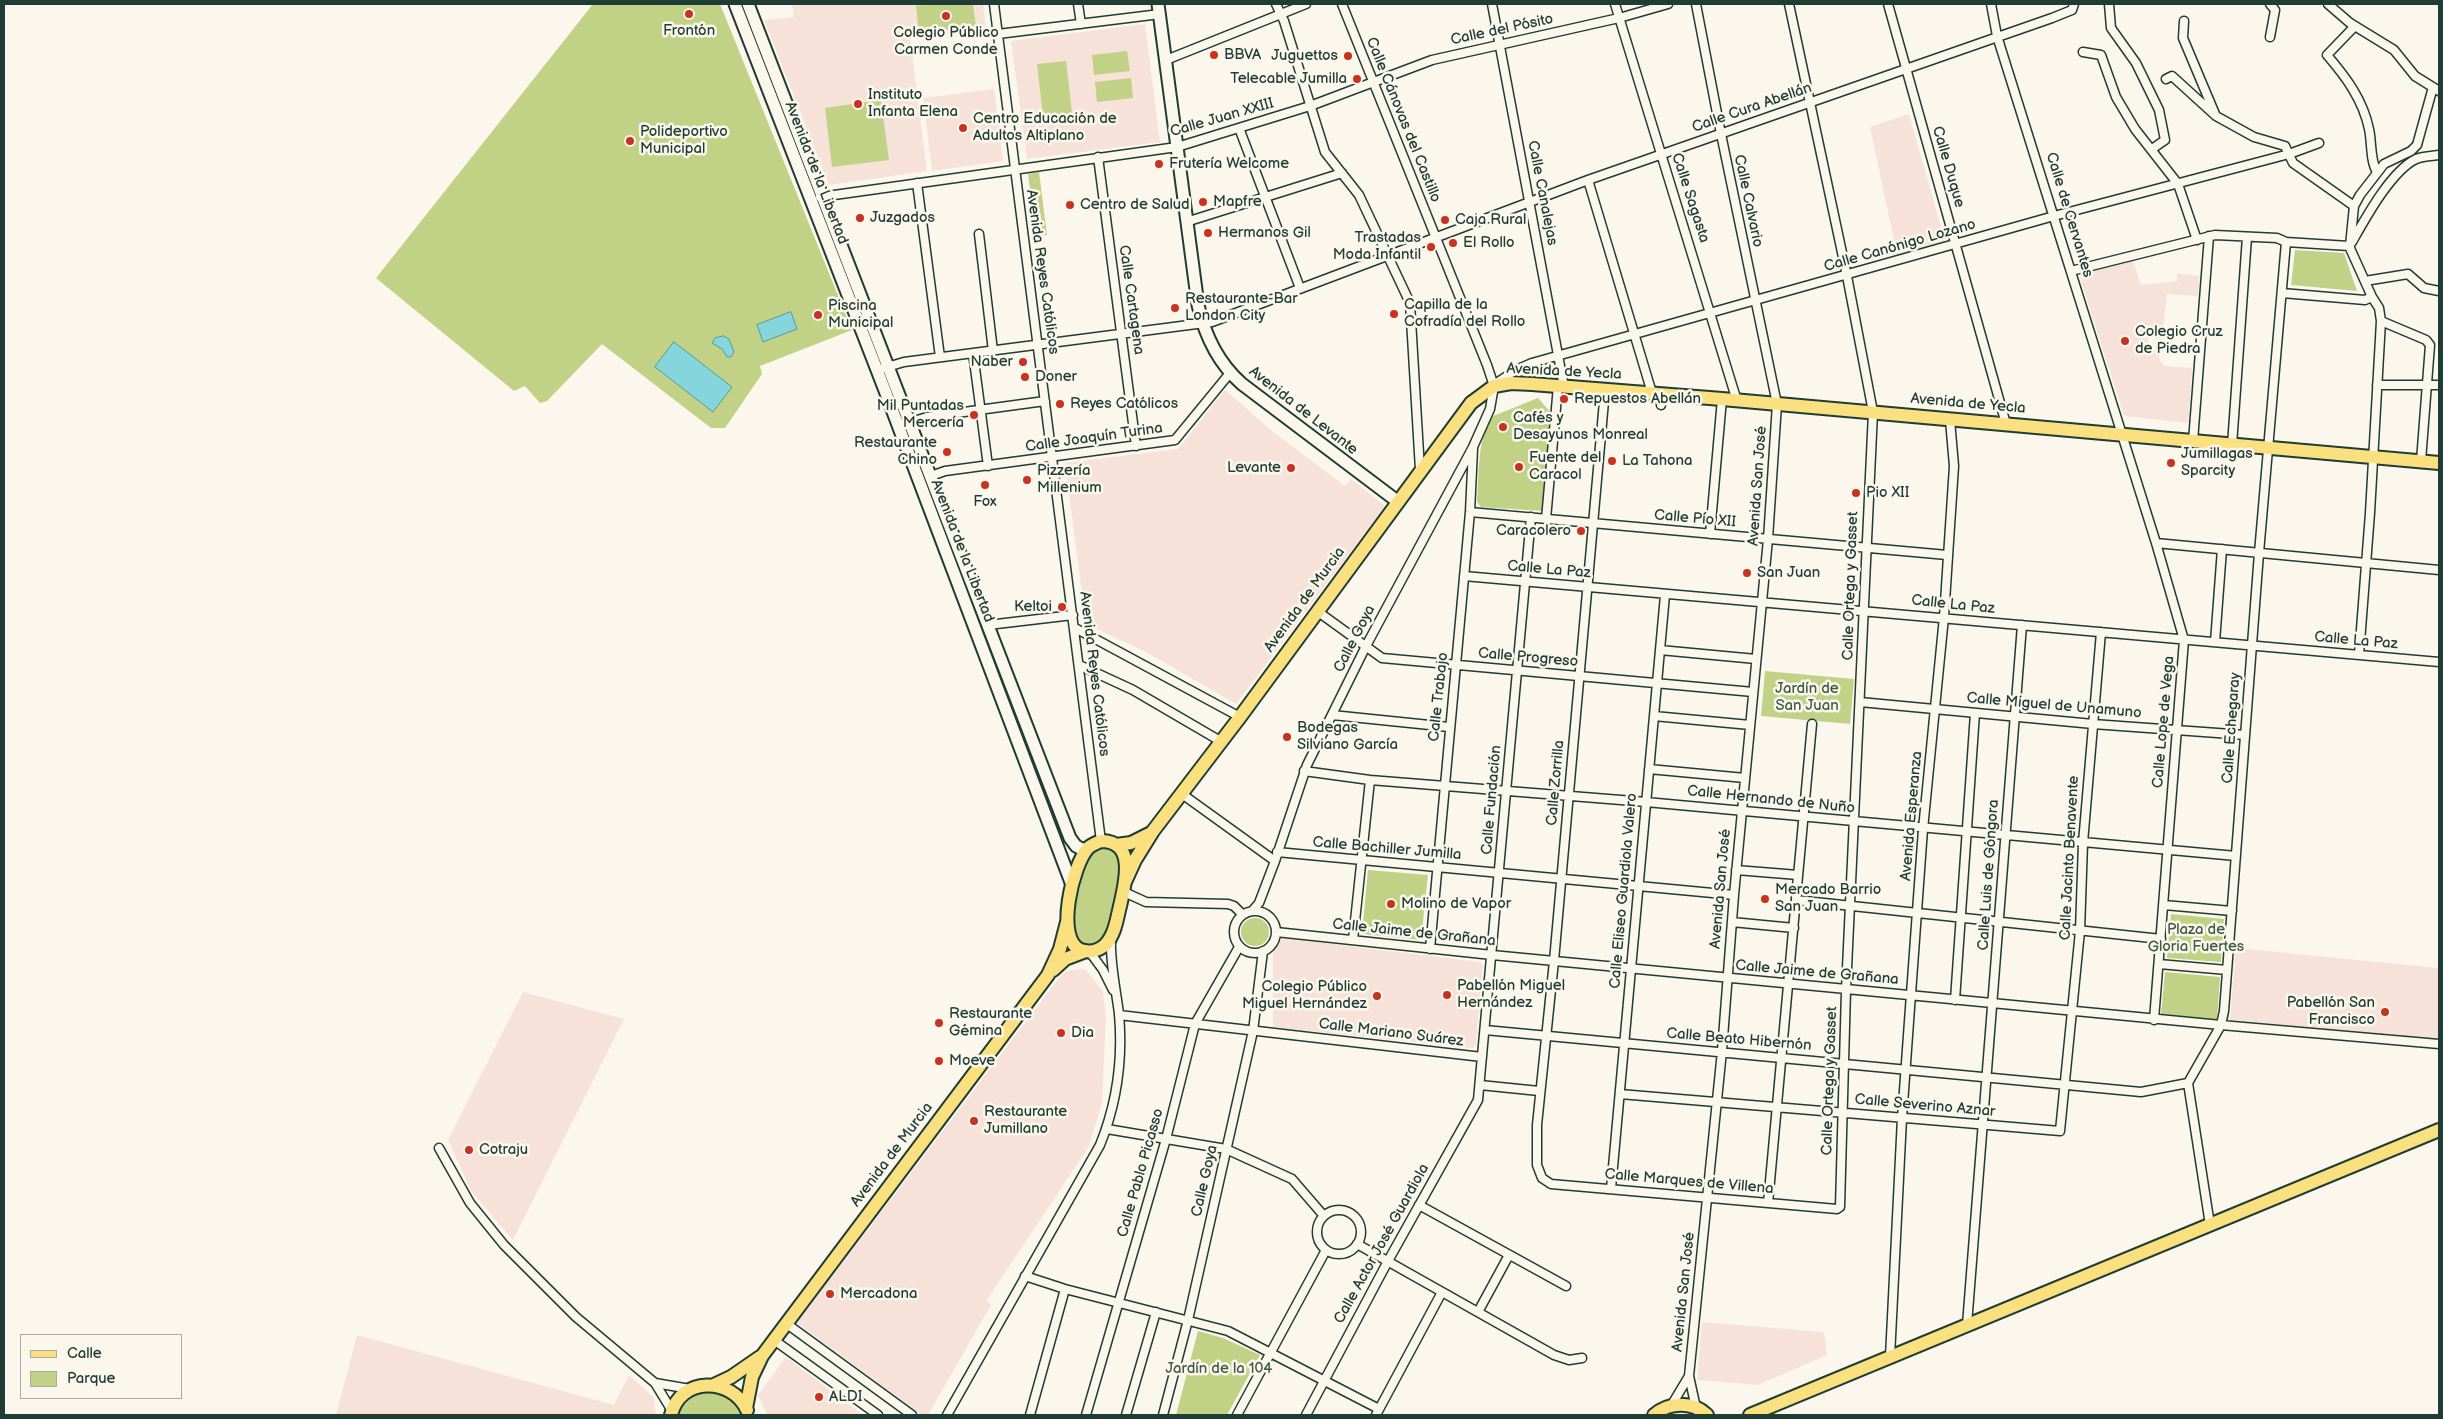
<!DOCTYPE html>
<html>
<head>
<meta charset="utf-8">
<style>
	body { margin:0 }
	#map { position:relative; width:2443px; height:1419px; overflow:hidden; background:#fbf7ec; font-family:"Balsamiq Sans",sans-serif }
	canvas { display:block }
	.frame { position:absolute; inset:0; border:5px solid #1f3d34; pointer-events:none }
	.legend { position:absolute; left:20px; top:1334px; width:162px; height:65px; box-sizing:border-box; background:#fbf7ec; border:1px solid #a3ada2; margin:0; padding:6px 9px; list-style:none; font-size:15px; color:#1f3d34 }
	.legend li { display:flex; align-items:center; gap:10px; height:25px }
	.legend b { width:25px; border:1px solid #a3ada2 }
</style>
</head>
<body>
<div id="map">
<canvas width="2443" height="1419"></canvas>
<div class="frame"></div>
<ul class="legend">
<li><b style="height:6px;background:#fbe080"></b>Calle</li>
<li><b style="height:14px;background:#c1d286"></b>Parque</li>
</ul>
</div>
<script>
const context = document.querySelector('canvas').getContext('2d');
context.lineJoin = 'round';
function fill(path, color) { context.fillStyle = color; context.fill(path, 'evenodd'); }
function trace(path, color, width, dash) { context.strokeStyle = color; context.lineWidth = width; context.lineCap = dash ? 'butt' : 'round'; context.setLineDash(dash || []); context.stroke(path); }
function write(font, color, halo, rows, align = 'center') {
  context.font = font + ' "Balsamiq Sans",sans-serif'; context.lineWidth = 5; context.setLineDash([]); context.textBaseline = 'middle'; context.strokeStyle = halo; context.fillStyle = color; for (const [text, x, y, turn = 0] of rows) {
    context.save(); context.translate(x, y); context.rotate((+turn || 0) * Math.PI / 180); context.textAlign = isNaN(turn) ? turn : align; if (halo) context.strokeText(text, 0, 0); context.fillText(text, 0, 0); context.restore();
  }
}
const built = new Path2D(`
	M792,4H983L986,28L910,38L927,171L829,185L764,20L794,17Z
	M1145,24L1160,142L1027,159L1011,41Z
	M994,89L1003,161L932,171L923,98Z
	M1909,114L1945,241L1897,255L1870,127Z
	M2133,260L2141,285L2177,281V273L2199,276L2198,296L2167,294L2163,329L2144,328L2145,335L2164,366L2192,368L2188,423L2124,416L2081,281L2086,272Z
	M1225,390L1272,431L1345,486L1351,479L1385,506L1236,704L1146,652L1086,624L1065,463L1178,449Z
	M1283,938L1480,962L1483,965L1476,1045L1473,1048L1273,1027V952Z
	M2236,948L2439,968V1040L2230,1020Z
	M1085,969L1103,991L1106,1017L1102,1104L1088,1148L986,1301L991,1305L928,1415H922L797,1323L1062,974L1070,970Z
	M523,992L624,1019L513,1240L471,1191L448,1140Z
	M1702,1322L1824,1332L1827,1355L1758,1385L1697,1380Z
	M357,1335L614,1405L629,1375L654,1398L656,1415H336Z
	M786,1357L863,1415H767L758,1395Z`);
const green = new Path2D(`
	M593,4H720L852,330L760,366L762,374L725,428H711L602,344L547,401L540,403L525,386L514,391L376,278Z
	M932,4H973L976,26L919,33L916,6Z
	M1127,51L1130,71L1094,75L1092,55Z
	M1066,61L1073,121L1044,124L1037,64Z
	M1131,78L1133,98L1097,102L1095,82Z
	M881,100L889,160L832,167L825,108Z
	M1039,172L1047,235L1036,236L1028,174Z
	M2295,250L2344,253L2357,291L2291,285Z
	M1538,398L1551,413L1543,511L1481,507L1477,502C1479,477 1477,435 1493,416Z
	M1765,671L1854,679L1850,724L1761,716Z
	M1104,848L1112,849C1115,853 1119,856 1120,862C1123,876 1110,938 1096,944C1054,961 1084,869 1090,856L1093,852Z
	M1368,870L1428,875L1421,940L1362,934Z
	M2171,914L2224,919L2221,962L2167,958Z
	M1241 932a14 14 0 1 1 28 0a14 14 0 1 1-28 0Z
	M2165,972L2220,977L2217,1020L2161,1015Z
	M1198,1331L1223,1338L1260,1355L1227,1415H1176Z
	M712,1392C725,1395 737,1401 741,1415H678C685,1400 695,1393 712,1392Z`);
const water = new Path2D(`
	M791,312L797,329L763,342L757,325Z
	M724,336L729,339L734,352L731,357H727L722,349L712,343L715,338Z
	M674,342L732,387L713,412L655,367Z`);
const street = new Path2D(`
	M994,4L1101,841
	M1078,4L1081,24
	M1276,4L1284,21L1325,152L1359,195L1410,303L1420,470
	M1492,4L1564,387
	M1615,4L1737,401
	M1696,4L1721,134L1777,404L1768,539L1734,895L1722,1051L1689,1376L1696,1408
	M1888,4L2006,424
	M1991,4L1997,36L2156,543L2184,640L2154,1020
	M2109,4L2111,28L2136,63L2159,110L2165,140L2152,149
	M2328,4L2350,23L2394,50L2415,76L2439,91
	M2184,21L2183,38L2215,114
	M2355,26L2327,55C2346,77 2363,100 2369,129C2372,142 2370,161 2377,172
	M998,34L1160,14
	M2270,37L2275,10L2270,4
	M2083,52L2101,55L2116,97L2135,129L2178,184L2197,240
	M1166,60L1306,4
	M2166,79L2172,76L2216,116L2254,137L2285,146L2293,163L2354,206
	M1239,128L1300,288
	M1098,157L1136,446
	M1588,180L1652,393
	M917,183L940,357
	M820,197L1177,147L1310,106L1432,60L1619,18L1668,4
	M1186,222L1342,173
	M979,234L993,351
	M2352,242C2365,219 2391,171 2416,159C2423,156 2432,156 2439,155
	M2350,246L2354,206L2360,195L2384,164L2411,151L2417,145L2433,87
	M2071,271L2215,235L2277,238L2286,242L2349,246L2372,297L2365,300L2282,293
	M2365,281L2408,274L2424,288L2439,291
	M2381,321L2426,340L2430,345L2421,461
	M973,353L988,466
	M877,370L904,362L1212,322L1588,180L2052,18L2072,10L2074,4
	M1495,384L1516,370L1532,363L2054,216L2289,154L2319,143
	M2377,385H2439
	M1605,390L1554,961L1537,1125V1165L1542,1178L1551,1184L1837,1209L1840,1207L1846,990L1873,412L1847,276L1789,4
	M1661,405L1662,394
	M911,422L927,417L1045,401
	M2193,441L2209,236
	M2232,445L2247,237
	M931,476L945,471L1175,440L1230,373
	M1470,512L1947,555
	M1546,519L1558,386
	M1710,534L1722,399
	M2156,543L2439,570
	M1464,576L2439,662
	M1317,611L1382,658L1753,692
	M988,625L1073,615
	M1075,628L1240,717
	M2215,642L2222,549
	M1660,650L1756,659
	M2359,655L2370,513L2381,321L2379,308L2372,297
	M1079,665L1133,690L1222,742
	M1860,702L2093,724L2245,735
	M1332,715L1449,727
	M1654,716L1750,725
	M1649,769L1745,778
	M1304,771L1370,780L1646,802L2236,856
	M1182,794L1275,861
	M1277,852L1734,895
	M1736,870L1798,875
	M1124,892L1146,902L1228,904L1234,906L1242,914
	M1796,900L2161,939
	M2164,905L2232,911
	M1253,910L1259,903L1275,861L1307,765L1366,646L1473,447L1490,409L1494,386L1487,365L1342,4
	M1234 932a21 21 0 1 1 42 0a21 21 0 1 1-42 0Z
	M1732,922L1794,928
	M1276,932L1492,955L2221,1025L2224,1011L2259,553L2286,242
	M1353,940L1370,780
	M1430,949L1470,512L1473,449
	M1089,951L1103,970L1113,990
	M2159,964L2227,970
	M1955,1000L1975,713
	M1119,1015L1482,1057
	M1485,1030L2141,1092L2188,1083L2210,1225
	M2188,1083L2221,1025L2439,1044
	M1480,1085L1539,1091
	M1620,1094L2060,1131L2080,931L2083,843L2101,632
	M1107,1129L1226,1149L1292,1179L1324,1216
	M439,1148L470,1203L504,1245L576,1317L655,1383L672,1411
	M1611,1189L1665,595
	M1768,1203L1812,724
	M1419,1205L1566,1286
	M1317 1232a22 22 0 1 1 44 0a22 22 0 1 1-44 0Z
	M1357,1244L1554,1355L1569,1360L1582,1358
	M1025,1276L1065,1289L1228,1331L1379,1409
	M1478,1312L1509,1255
	M787,1324L912,1415
	M1967,1325L2022,625
	M774,1340L878,1415
	M1890,1357L1902,1118L1923,829L1944,617L1954,466L1950,420
	M655,1383L690,1389
	M1671,1406L1689,1376
	M947,1415L1100,1145C1117,1103 1123,1059 1119,1014C1116,989 1110,964 1111,939
	M1030,1415L1065,1289
	M1086,1415L1166,1139L1195,1024L1239,947
	M1126,1415L1156,1312
	M1163,1415L1188,1320L1253,1031L1263,951
	M1237,1415L1326,1250
	M1306,1415L1388,1261L1478,1100L1531,517
	M1376,1415L1442,1292`);
const secondary = new Path2D(`
	M735,4L884,388L1072,885
	M748,4L1070,838L1076,846L1086,851
	M1158,4L1198,305C1205,336 1218,363 1242,384L1397,501`);
const primary = new Path2D(`
	M1101,841C1137,841 1125,884 1120,906C1117,918 1115,935 1105,945C1098,951 1089,953 1081,950C1054,940 1073,864 1088,848C1091,845 1096,843 1101,841Z
	M1116,845L1131,843L1151,833
	M1125,882L1135,860L1153,831L1240,717L1471,403L1494,386L1511,383L1532,384L1722,399L2439,463
	M1053,970L1065,959L1086,951
	M714,1385L731,1377L760,1357
	M746,1408L752,1377L762,1356L1048,975L1060,949L1067,922
	M671,1415C680,1376 732,1377 747,1410
	M1654,1415C1669,1402 1692,1401 1707,1415
	M1750,1415L2439,1130`);
const markers = [
	[689,14,5,"#c8321e"],
	[946,16,5,"#c8321e"],
	[1214,55,5,"#c8321e"],
	[1348,56,5,"#c8321e"],
	[1357,79,5,"#c8321e"],
	[858,104,5,"#c8321e"],
	[963,128,5,"#c8321e"],
	[630,141,5,"#c8321e"],
	[1159,164,5,"#c8321e"],
	[1203,202,5,"#c8321e"],
	[1070,205,5,"#c8321e"],
	[860,218,5,"#c8321e"],
	[1445,220,5,"#c8321e"],
	[1208,233,5,"#c8321e"],
	[1453,243,5,"#c8321e"],
	[1431,247,5,"#c8321e"],
	[1175,308,5,"#c8321e"],
	[1394,314,5,"#c8321e"],
	[818,315,5,"#c8321e"],
	[2125,341,5,"#c8321e"],
	[1023,362,5,"#c8321e"],
	[1025,377,5,"#c8321e"],
	[1564,399,5,"#c8321e"],
	[1060,404,5,"#c8321e"],
	[974,415,5,"#c8321e"],
	[1503,427,5,"#c8321e"],
	[947,452,5,"#c8321e"],
	[1612,461,5,"#c8321e"],
	[2171,463,5,"#c8321e"],
	[1519,467,5,"#c8321e"],
	[1291,468,5,"#c8321e"],
	[1027,480,5,"#c8321e"],
	[985,485,5,"#c8321e"],
	[1856,493,5,"#c8321e"],
	[1581,531,5,"#c8321e"],
	[1747,573,5,"#c8321e"],
	[1062,607,5,"#c8321e"],
	[1287,737,5,"#c8321e"],
	[1765,899,5,"#c8321e"],
	[1391,904,5,"#c8321e"],
	[1447,995,5,"#c8321e"],
	[1377,996,5,"#c8321e"],
	[2385,1012,5,"#c8321e"],
	[939,1023,5,"#c8321e"],
	[1061,1033,5,"#c8321e"],
	[939,1061,5,"#c8321e"],
	[974,1121,5,"#c8321e"],
	[469,1150,5,"#c8321e"],
	[830,1294,5,"#c8321e"],
	[819,1397,5,"#c8321e"]
];
const streetNames = [
	["Calle del Pósito",1502,30,-12],
	["Calle Cura Abellán",1752,108,-19],
	["Calle Juan XXIII",1222,118,-16],
	["Calle Cánovas del Castillo",1403,120,68],
	["Calle Duque",1948,167,74],
	["Avenida de la Libertad",816,173,69],
	["Calle Canalejas",1542,193,79],
	["Calle Sagasta",1690,198,72],
	["Calle Calvario",1748,201,78],
	["Calle de Cervantes",2069,215,73],
	["Calle Canónigo Lozano",1900,246,-16],
	["Avenida Reyes Católicos",1042,272,82],
	["Calle Cartagena",1131,300,82],
	["Avenida de Yecla",1564,372,3],
	["Avenida de Yecla",1968,404,5],
	["Avenida de Levante",1303,411,38],
	["Calle Joaquín Turina",1094,438,-8],
	["Avenida San José",1758,486,-86],
	["Calle Pío XII",1695,519,5],
	["Avenida de la Libertad",962,551,69],
	["Calle La Paz",1549,570,5],
	["Calle Ortega y Gasset",1851,586,-88],
	["Avenida de Murcia",1305,600,-54],
	["Calle La Paz",1953,605,6],
	["Calle Goya",1355,639,-63],
	["Calle La Paz",2356,641,5],
	["Calle Progreso",1528,658,5],
	["Avenida Reyes Católicos",1094,674,83],
	["Calle Trabajo",1439,697,-84],
	["Calle Miguel de Unamuno",2054,706,5],
	["Calle Lope de Vega",2164,722,-85],
	["Calle Echegaray",2232,728,-86],
	["Calle Zorrilla",1556,783,-85],
	["Calle Fundación",1492,800,-85],
	["Calle Hernando de Nuño",1771,800,6],
	["Avenida Esperanza",1912,816,-85],
	["Calle Bachiller Jumilla",1387,849,5],
	["Calle Jacinto Benavente",2070,858,-87],
	["Calle Luis de Góngora",1989,875,-86],
	["Avenida San José",1721,889,-85],
	["Calle Eliseo Guardiola Valero",1624,891,-85],
	["Calle Jaime de Grañana",1414,933,6],
	["Calle Jaime de Grañana",1817,973,5],
	["Calle Mariano Suárez",1391,1033,7],
	["Calle Beato Hibernón",1739,1040,5],
	["Calle Ortega y Gasset",1830,1081,-88],
	["Calle Severino Aznar",1925,1106,5],
	["Avenida de Murcia",892,1155,-53],
	["Calle Pablo Picasso",1141,1173,-74],
	["Calle Goya",1205,1181,-77],
	["Calle Marques de Villena",1689,1182,5],
	["Calle Actor José Guardiola",1382,1244,-61],
	["Avenida San José",1684,1292,-84]
];
const poiNames = [
	["Frontón",689,31,"center"],
	["Colegio Público",946,33,"center"],
	["Carmen Conde",946,50,"center"],
	["BBVA",1224,55],
	["Juguettos",1338,56,"right"],
	["Telecable Jumilla",1347,79,"right"],
	["Instituto",868,95],
	["Infanta Elena",868,112],
	["Centro Educación de",973,119],
	["Adultos Altiplano",973,136],
	["Polideportivo",640,132],
	["Municipal",640,149],
	["Frutería Welcome",1169,164],
	["Mapfre",1213,202],
	["Centro de Salud",1080,205],
	["Juzgados",870,218],
	["Caja Rural",1455,220],
	["Hermanos Gil",1218,233],
	["Trastadas",1421,238,"right"],
	["Moda Infantil",1421,255,"right"],
	["El Rollo",1463,243],
	["Restaurante-Bar",1185,299],
	["London City",1185,316],
	["Capilla de la",1404,305],
	["Cofradía del Rollo",1404,322],
	["Piscina",828,306],
	["Municipal",828,323],
	["Colegio Cruz",2135,332],
	["de Piedra",2135,349],
	["Naber",1013,362,"right"],
	["Doner",1035,377],
	["Repuestos Abellán",1574,399],
	["Reyes Católicos",1070,404],
	["Mil Puntadas",964,406,"right"],
	["Mercería",964,423,"right"],
	["Cafés y",1513,418],
	["Desayunos Monreal",1513,435],
	["Restaurante",937,443,"right"],
	["Chino",937,460,"right"],
	["Jumillagas",2181,454],
	["Sparcity",2181,471],
	["Fuente del",1529,458],
	["Caracol",1529,475],
	["La Tahona",1622,461],
	["Levante",1281,468,"right"],
	["Pizzería",1037,471],
	["Millenium",1037,488],
	["Pio XII",1866,493],
	["Fox",985,502,"center"],
	["Caracolero",1571,531,"right"],
	["San Juan",1757,573],
	["Keltoi",1052,607,"right"],
	["Bodegas",1297,728],
	["Silviano García",1297,745],
	["Mercado Barrio",1775,890],
	["San Juan",1775,907],
	["Molino de Vapor",1401,904],
	["Pabellón Miguel",1457,986],
	["Hernández",1457,1003],
	["Colegio Público",1367,987,"right"],
	["Miguel Hernández",1367,1004,"right"],
	["Pabellón San",2375,1003,"right"],
	["Francisco",2375,1020,"right"],
	["Restaurante",949,1014],
	["Gémina",949,1031],
	["Dia",1071,1033],
	["Moeve",949,1061],
	["Restaurante",984,1112],
	["Jumillano",984,1129],
	["Cotraju",479,1150],
	["Mercadona",840,1294],
	["ALDI",829,1397]
];
const parkNames = [
	["Jardín de",1807,689],
	["San Juan",1807,706],
	["Plaza de",2196,930],
	["Gloria Fuertes",2196,947],
	["Jardín de la 104",1219,1369]
];
fill(built, '#f7e2d9');
fill(green, '#c1d286');
fill(water, '#84d5dc');
trace(water, '#5c9899', 1);
trace(street, '#1f3d34', 11);
trace(secondary, '#1f3d34', 15);
trace(primary, '#1f3d34', 16);
trace(street, '#fbf7ec', 8);
trace(secondary, '#fbf7ec', 11);
trace(primary, '#fbe080', 12);
for (const [x, y, r, color] of markers) { const dot = new Path2D(); dot.arc(x, y, r, 0, 2 * Math.PI); context.fillStyle = color; context.fill(dot); trace(dot, '#fbf7ec', 2); }
write('15px', '#1f3d34', '#fbf7ec', streetNames);
write('15px', '#1f3d34', '#fbf7ec', poiNames, 'left');
write('15px', '#3f5b44', '#fbf7ec', parkNames);
</script>
</body>
</html>
